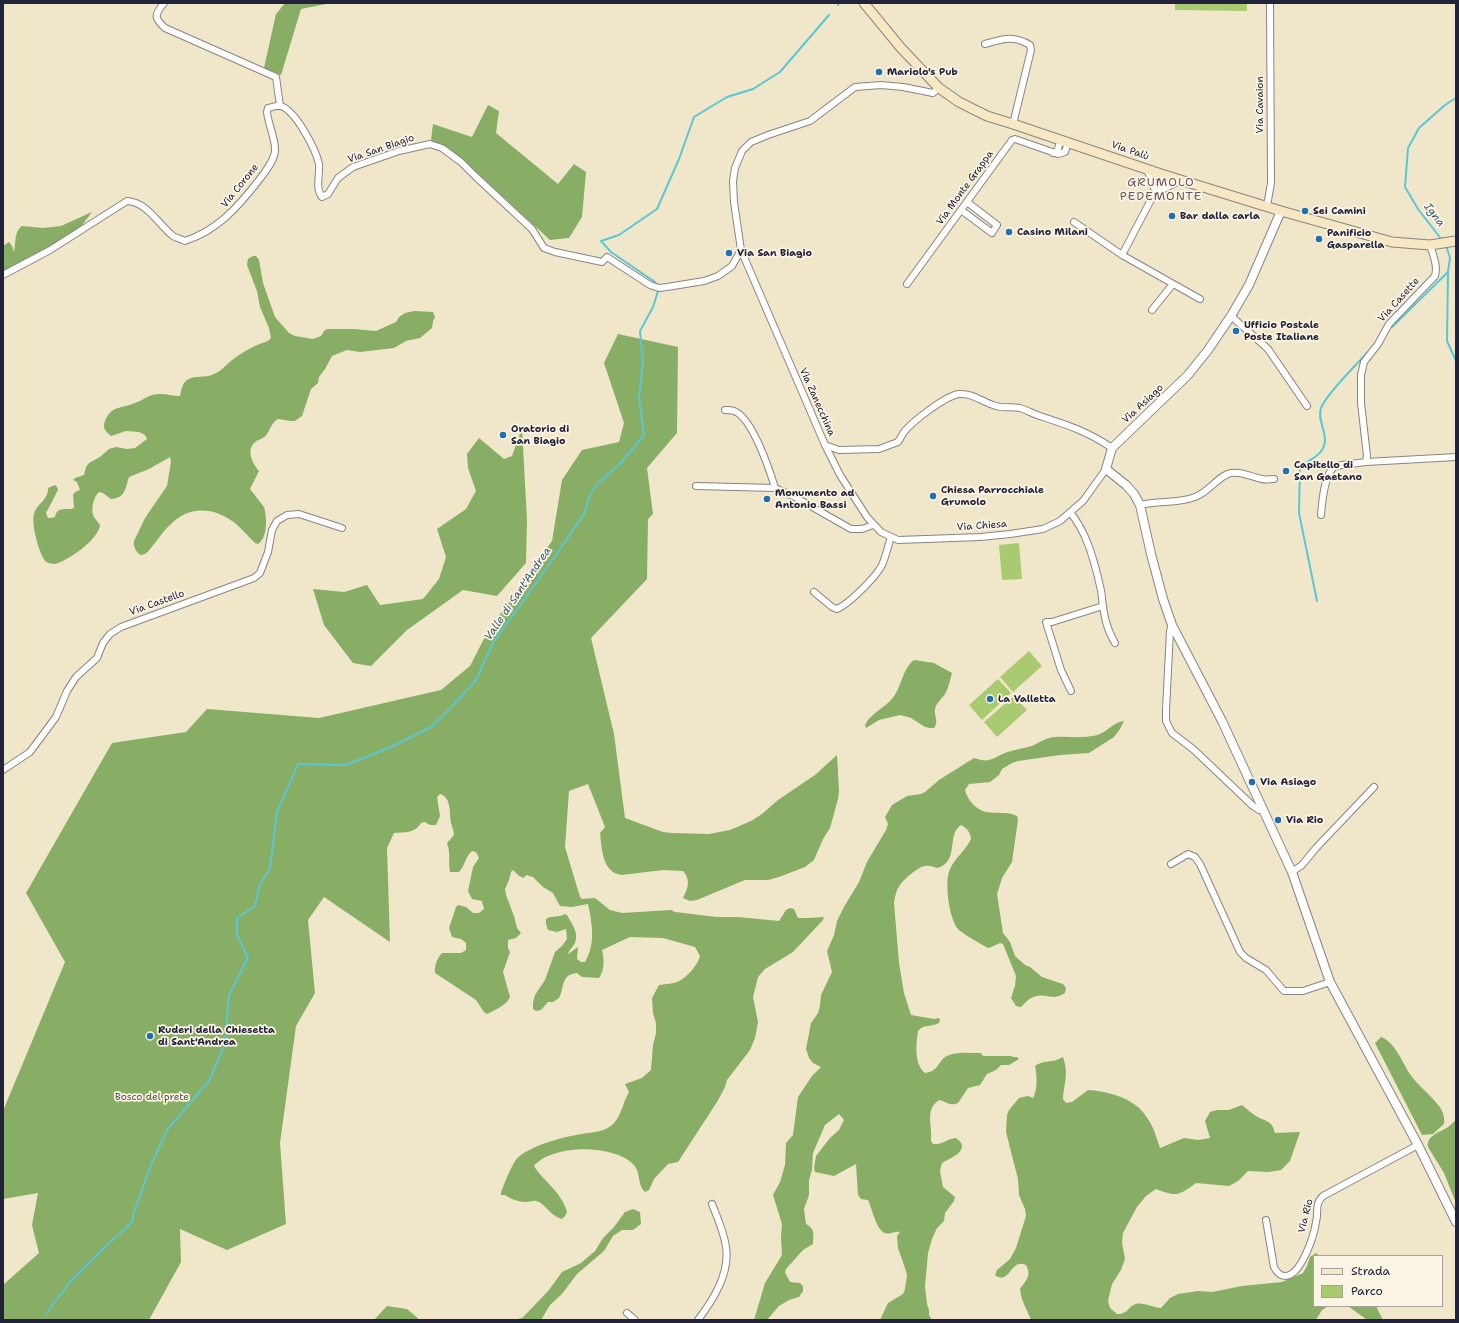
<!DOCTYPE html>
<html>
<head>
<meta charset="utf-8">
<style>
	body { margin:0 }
	#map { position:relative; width:1459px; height:1323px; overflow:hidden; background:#f0e7ca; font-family:"Shantell Sans",sans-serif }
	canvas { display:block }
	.frame { position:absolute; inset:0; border:4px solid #22223b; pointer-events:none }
	.legend { position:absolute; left:1313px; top:1255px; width:130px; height:52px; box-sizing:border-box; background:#fcf5e5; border:1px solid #a5a1a1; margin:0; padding:5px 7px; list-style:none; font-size:12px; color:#22223b }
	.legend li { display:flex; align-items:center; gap:8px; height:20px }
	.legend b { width:20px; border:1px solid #a5a1a1 }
</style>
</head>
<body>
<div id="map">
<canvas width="1459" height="1323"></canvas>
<div class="frame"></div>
<ul class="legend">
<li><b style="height:5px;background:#f7e8c3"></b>Strada</li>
<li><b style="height:11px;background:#aaca72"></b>Parco</li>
</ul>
</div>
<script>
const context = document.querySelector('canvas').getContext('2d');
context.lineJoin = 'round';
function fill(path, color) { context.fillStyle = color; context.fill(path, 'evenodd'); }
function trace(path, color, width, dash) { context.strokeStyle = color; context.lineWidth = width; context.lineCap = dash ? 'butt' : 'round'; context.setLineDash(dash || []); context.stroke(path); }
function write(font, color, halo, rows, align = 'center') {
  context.font = font + ' "Shantell Sans",sans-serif'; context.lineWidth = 3.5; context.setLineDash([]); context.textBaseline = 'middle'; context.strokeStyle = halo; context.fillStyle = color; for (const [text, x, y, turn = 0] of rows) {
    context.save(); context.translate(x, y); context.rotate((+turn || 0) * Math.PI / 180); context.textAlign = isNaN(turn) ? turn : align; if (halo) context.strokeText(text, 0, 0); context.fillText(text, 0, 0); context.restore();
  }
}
const green = new Path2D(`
	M1175,3H1247V11L1175,10Z
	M1019,543L1022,579L1002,580L999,545Z
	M1029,651L1042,666L1013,692L1000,677Z
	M998,679L1011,693L982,720L969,705Z
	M1014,696L1027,710L997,737L984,722Z`);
const forest = new Path2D(`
	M285,3H331L301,9L281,75L264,68L276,14Z
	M488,105L499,111L496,133L558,184L574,164L586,172L582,217L569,238L550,240L461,158L431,140L433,124L472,137Z
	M92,212C85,221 78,231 70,239C53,257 26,264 3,272V246L9,242L12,246L14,252C16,243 14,231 22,226L43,228L61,226Z
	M253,256H256L259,260L263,283L275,317L289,333L295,336L313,339L321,336L324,331L327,329H354L376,331L396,322L399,317L405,313L414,311L433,312L435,317L433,321L432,328L420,338L406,341L394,348L360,352L347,350L332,356L325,369L319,377L318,383L311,389L302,416L295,421H291L278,419C272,422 271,428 267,434C264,439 258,439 254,443C246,452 253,464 259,471L250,489L264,507C267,517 268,538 258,544L255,543C248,536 242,529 235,523C214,507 189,505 170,525C164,530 159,538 154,544C150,549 147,555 140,555C136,551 133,547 134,541L145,518L167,486L171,462L170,457L149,469L129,477C125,488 126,498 111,499L103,493L99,492C94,496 90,510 94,517C96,520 98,522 100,525C99,539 68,561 55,564C52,564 49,563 46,562C39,554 31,524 34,514C37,503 48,501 48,488L55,485L57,487L58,490L46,513L48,518H51L55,517C57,505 67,511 74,508L73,495L75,492L80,490L77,482L73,480L75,478L84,475L86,467L89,463L100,457L109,449L116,447L127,449L135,448L147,439L145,435L139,432L126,431L111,436C106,432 102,428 105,421C111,405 122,409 135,403C141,401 146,397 152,395C161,392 171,396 180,396C181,392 182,385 185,382C192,374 205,379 214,374C221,371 225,366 231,361C242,352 255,345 268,341L271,338L269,328L260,307L257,291L247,265L248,259Z
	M618,334L678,347L677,433L647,468L653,514L648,519L647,579L591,638L614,734L625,818L663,832L672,833L709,834L730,830L751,821L762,814L778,800L815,775L837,755L839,791L838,799L830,828L823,839L814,860L805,867L779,877L768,880H745L697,900L690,901L683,898C688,888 691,880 683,871L663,870L622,875C602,873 602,849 600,833L605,827L588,784L569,791L565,847L580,897L582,899L595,898L610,910L622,913L671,910L675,912L717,917H738L779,921L786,910L790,908L794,909L798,918H808L824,917L823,920L793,952L765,969L758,977L753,997L758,1022L755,1038L750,1050L727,1080L725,1087L717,1102L678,1162L668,1164L654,1179L649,1190L645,1192C637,1185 641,1173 634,1165C614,1144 553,1144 534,1166C544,1182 562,1192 567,1212L565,1216L562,1219C550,1216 544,1202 536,1201C533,1200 529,1202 526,1202C518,1202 511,1199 505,1195H501V1192C505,1182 509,1171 515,1161C524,1147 566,1136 582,1134C593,1132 606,1132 614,1123C622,1114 623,1102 629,1092L625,1084L642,1078L651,1070L653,1045L656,1033V1023L653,1013L652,998L659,985C665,984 674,984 679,981C687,977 698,965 700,956L695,947L663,938L630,937L602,950C604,959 605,970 599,978L582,977L577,973C560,975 565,987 559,998L553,1002H548L541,1010L536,1011L533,1009V1003L535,995L545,980L555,952L562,946L567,939L566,929L557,932L548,930L546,924V919C552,915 558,918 565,914L567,915C572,924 579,933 575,943C573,947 569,950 568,954L578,947L577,959L581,962H585C596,944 592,923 588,904L572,907L560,906L553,893L543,887L533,877L526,875L524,878L519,876L513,870L511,872L509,880L505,889L506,895L514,916L517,928L521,933L516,938L508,940V948L510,952L503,972L510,997C507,1005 495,1010 487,1014L484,1012L476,1000L435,973C434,967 437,958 442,953H461L466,950V943L461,939L452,937L449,928L456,907L458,905L466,907L473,913H479L484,909L482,901L472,899L468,891L473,867L479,858L476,852L472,851C465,857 465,866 459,872H450C448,861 451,854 447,843L454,835C454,831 452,827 451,823C449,812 452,798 440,794L437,797L440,816L436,825H430L425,822L421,823C414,834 405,832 394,833L387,848L390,942L324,897L308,920L315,993L296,1026L280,1143L286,1224L227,1250L180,1229L181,1262L149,1320H3V1285L39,1253L32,1225L38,1193L3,1199V1111L65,962L26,893L112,743L186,732L207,709L319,718L441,690L470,666L487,633L552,541L562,480L582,450L619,442L624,423L604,363Z
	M522,428L527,520L526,563L497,596L463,590L407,630L371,666L353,663L324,625L313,589L344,592L367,585L380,605L423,599L439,579L446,557L437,529L466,509L476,491L468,468L467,454L479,438L504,459L512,456Z
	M914,660L934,663L952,673C950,679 949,688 945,694C942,699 936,703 935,709C934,717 939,721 934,728H930L925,727L911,718L900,715L879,720L866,728L865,725C871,713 883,709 892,699C902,687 902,669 914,660Z
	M1124,721L1120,729L1114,737L1089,753L1060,755L1018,761L1012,763L1002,769L999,775L990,782L969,784L965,790C967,799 976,810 986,812C996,814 1007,811 1017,816L1018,820L1012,862L1002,878L997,894L1003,933L1010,942L1015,956L1025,965L1030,967L1042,977L1063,984L1066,988L1065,993C1052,1001 1049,994 1037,996C1030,997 1026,1002 1021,1007L1016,1006L1011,998L1015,986L1016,976L1003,944L1000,943L989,948C985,947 960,932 958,929C949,918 944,882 950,869C955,858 966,850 971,839C971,833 966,827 961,825C946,834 960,862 937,868C933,867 929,865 925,866C918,867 904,879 900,885C896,890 895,897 894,903L899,963L904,993L911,1015L934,1019L939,1018L940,1020L939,1023C931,1027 924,1024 918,1031C916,1044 914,1064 925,1073C938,1071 937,1064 945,1057C955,1051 969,1053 981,1053L983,1056H1011L1013,1057H1017L1019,1059L1009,1065H1001L996,1070L987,1074L980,1085L968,1088L958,1103C950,1107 946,1101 939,1100C924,1110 933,1126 931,1141L933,1144C942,1145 947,1139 956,1138C973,1150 950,1158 942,1163L940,1171L943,1187L955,1197L954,1201L945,1213L944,1221L937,1228L932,1239L928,1253L925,1286L927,1304L929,1310V1315L932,1320H880L888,1303L903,1294L905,1289L907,1275L905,1268L898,1248L897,1236L900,1232C895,1231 890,1235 885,1233C876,1230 872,1208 868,1200L861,1199L858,1195L856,1164L834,1176L815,1172L814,1168L816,1156L830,1138L839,1130L844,1120L839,1114L825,1125L813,1153L812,1170L809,1180V1195L804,1209L806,1224C816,1230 813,1234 813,1244L803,1250L786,1269L785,1272L790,1282L800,1283L803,1286V1291L799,1297L789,1300L779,1306L767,1320H754L765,1283L782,1255L781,1237L782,1224L773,1195L780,1182L785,1165L786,1143L793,1135L798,1097L812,1076L821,1067L813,1063L809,1058L806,1049L811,1023L818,1013L820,1006L821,995L832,972L827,951L834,935L837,921L844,907L859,882L867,862L886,830L888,824L885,817L892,805L907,796L921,794L925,792L939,780L974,758C992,765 995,755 1011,751C1018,749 1025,748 1032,746C1039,743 1047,737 1055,737C1069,736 1083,739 1097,735C1108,732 1113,722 1124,721Z
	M1381,1037C1395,1042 1402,1062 1410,1074C1418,1086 1430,1094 1439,1106C1443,1111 1445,1118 1444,1124L1433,1134L1422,1135L1375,1043Z
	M1063,1057C1069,1074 1064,1083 1063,1099L1066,1103L1072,1102L1088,1090C1105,1091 1125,1096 1138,1107C1143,1111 1148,1119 1151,1124C1155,1131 1157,1140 1160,1148L1184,1138L1198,1140L1210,1138L1205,1121L1210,1112L1217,1110H1229L1242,1105C1247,1109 1251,1113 1256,1116C1266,1122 1272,1120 1275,1133L1300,1132L1290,1161L1281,1170L1268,1172L1248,1171L1238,1181L1229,1186L1196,1183C1178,1196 1177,1197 1156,1189L1146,1196L1137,1207L1123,1233L1122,1243L1125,1259L1121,1270L1112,1284L1108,1301L1110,1308L1117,1314C1129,1314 1127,1307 1136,1304C1143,1302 1154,1308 1161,1308L1170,1298L1178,1294L1198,1291L1212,1292L1242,1286L1282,1282L1303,1273L1307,1266L1310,1257L1316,1253L1320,1256H1314V1306H1328L1322,1310L1316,1320H1031C1027,1309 1021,1301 1020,1289C1026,1280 1032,1276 1026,1265C1010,1258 1010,1286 995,1275L997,1270L1010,1259L1016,1248L1026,1216L1025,1209L1019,1195L1018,1179L1006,1132L1007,1115L1009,1110L1019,1098L1028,1096L1033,1098C1038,1089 1037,1076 1035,1066C1044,1059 1052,1064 1063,1057Z
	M1456,1120V1203L1444,1173L1428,1147C1426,1135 1441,1132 1448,1127C1451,1125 1453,1122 1456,1120Z
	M633,1209L640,1212L641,1224L633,1230H622L613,1236L604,1251L577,1274L562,1294L550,1305L541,1320H511L522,1318L529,1311L549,1290L562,1272L581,1263L595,1251L603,1238L614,1227L625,1212Z
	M387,1306L407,1309L420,1320H374Z
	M1348,1306H1376L1383,1320H1367Z`);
const stream = new Path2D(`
	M838,5L839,3
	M1442,240L1418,209L1405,187L1408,148L1419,128L1445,105L1456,98
	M1446,245L1450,258L1448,272L1447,341L1456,361
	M1392,327L1448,272
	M1317,601L1299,513L1300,467C1307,461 1317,458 1322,450C1331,436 1316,421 1321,408C1327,393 1356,365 1369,351
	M46,1314L69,1283L101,1251L133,1221V1215L151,1165L167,1130L209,1081L225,1044L229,995L248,958L237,935V918L255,906L260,884L270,869L277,812L298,764L346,765L391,747L431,727L449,710L476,680L493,643L556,555L585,512L590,495L598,483L620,464L644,435L639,398L643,361L640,331L653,307L659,288L655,282L611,252L601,241L619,235L657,209L679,159L694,117L727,97L753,89L780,72L829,15`);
const minor = new Path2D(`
	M164,3C154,15 154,18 165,28L276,77L280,106
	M985,44C1003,39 1013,35 1030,45L1031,50L1013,124
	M939,88L933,93L903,87L881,85L855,87L810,121L768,135L751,142L742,151L735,168L733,181L734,202L741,250L825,445L840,475L867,517L881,532L898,540L981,537L1010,534L1043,529L1060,521L1083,501L1106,469
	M1053,153L1057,151L1061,140
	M1147,169L1154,188
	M1181,180L1154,194L1122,255L1200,299
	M1154,186L1158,177L1162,174L1164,180L1160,190
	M1267,206L1271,183L1270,3
	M961,210L992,233L997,225L967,202
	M1074,222L1122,255
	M3,275L50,250L127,201C147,202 158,224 173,236C176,238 181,239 185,241C218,230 238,207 259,180C265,172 274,161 275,151C276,140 268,124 267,112L268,108C272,107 277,105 281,106C296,111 316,150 319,164C320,175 315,188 322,197L328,194L338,178L353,167L399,151L430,144L442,148L461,162L475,176L532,229L544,248L555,252L602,262L607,257L650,285L659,288L667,287L704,281L718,276L732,266L741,250
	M907,284L1012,140L1015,139L1058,154L1065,152L1068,142
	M1152,310L1173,284
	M1231,316L1268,349L1307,406
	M725,410C727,410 732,410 734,411C752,417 770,471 775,488
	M825,445L839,450L879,449L898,442C900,439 902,435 904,432C913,421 945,396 959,394C972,393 981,401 993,405C1001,409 1011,406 1020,408C1027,410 1033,414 1040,416C1067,425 1087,431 1112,448
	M1366,462L1367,456L1361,403V375L1364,362L1378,344L1389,324L1435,276C1438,266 1433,255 1430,245
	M696,486L775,488L793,496L851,529H862L873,525
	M1140,505C1158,500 1178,504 1195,497C1209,492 1219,475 1231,473C1242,471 1251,477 1262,479C1266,480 1270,479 1274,479
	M1070,512C1086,532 1092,554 1098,577C1099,584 1102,591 1102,599C1104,615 1106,628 1115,643
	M1321,515C1322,503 1324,474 1335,466L1366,462L1456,457
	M814,592L832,607L837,609C849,604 876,577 882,565C886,556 888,546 891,537
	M1172,625L1170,631L1166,710V721L1172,733L1193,749L1253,806L1259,810H1264
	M1071,691L1061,670L1046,622H1052L1103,606
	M3,770L30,752L56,717L67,691L76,677L97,658L103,643L110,634L121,627L254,578L260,573L268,552L272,530L277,521L287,515L299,514L342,528
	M1171,864L1188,854L1195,857L1200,864L1240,952L1246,958L1266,970L1284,991H1303L1330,982
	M1292,872L1302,865L1316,848L1374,787
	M1266,1220L1274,1267C1276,1271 1279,1276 1285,1276C1301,1276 1314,1236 1316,1222C1319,1212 1314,1204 1323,1196L1418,1145
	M627,1313L635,1320
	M698,1320C713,1300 730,1274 726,1247C724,1232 717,1217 712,1204`);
const tertiary = new Path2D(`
	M1281,211L1249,285L1231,316L1208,350L1188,375L1112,448L1106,469L1126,485L1134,494L1140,505L1151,554L1163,599L1172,625L1222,721L1278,842L1292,872L1330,982L1418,1145L1456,1222`);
const secondary = new Path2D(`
	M864,3L901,48L939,88L959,102L987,116L1013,124L1161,174L1281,211L1392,242L1430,245L1456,241`);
const markers = [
	[879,72,4,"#1f6fb2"],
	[1305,211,4,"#1f6fb2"],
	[1172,216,4,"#1f6fb2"],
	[1009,232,4,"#1f6fb2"],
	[1319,239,4,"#1f6fb2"],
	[729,253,4,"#1f6fb2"],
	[1236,331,4,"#1f6fb2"],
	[503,435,4,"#1f6fb2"],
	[1286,471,4,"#1f6fb2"],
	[933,496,4,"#1f6fb2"],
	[767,499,4,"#1f6fb2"],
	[990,699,4,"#1f6fb2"],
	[1252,782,4,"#1f6fb2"],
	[1278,820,4,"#1f6fb2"],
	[150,1036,4,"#1f6fb2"]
];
const poiNames = [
	["Mariolo's Pub",887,72],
	["Sei Camini",1313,211],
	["Bar dalla carla",1180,216],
	["Casino Milani",1017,232],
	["Panificio",1327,233],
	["Gasparella",1327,245],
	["Via San Biagio",737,253],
	["Ufficio Postale",1244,325],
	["Poste Italiane",1244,337],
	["Oratorio di",511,429],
	["San Biagio",511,441],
	["Capitello di",1294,465],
	["San Gaetano",1294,477],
	["Chiesa Parrocchiale",941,490],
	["Grumolo",941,502],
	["Monumento ad",775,493],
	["Antonio Bassi",775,505],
	["La Valletta",998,699],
	["Via Asiago",1260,782],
	["Via Rio",1286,820],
	["Ruderi della Chiesetta",158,1030],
	["di Sant'Andrea",158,1042]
];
const streetNames = [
	["Via Cavaion",1260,105,-90],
	["Via San Biagio",381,149,-19],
	["Via Palù",1130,151,19],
	["Via Corone",240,186,-51],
	["Via Monte Grappa",965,188,-54],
	["Via Casette",1399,300,-48],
	["Via Zanecchina",817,402,66],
	["Via Asiago",1143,404,-43],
	["Via Chiesa",982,526,-4],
	["Via Castello",157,603,-20],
	["Via Rio",1306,1216,-76]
];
const parkNames = [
	["Bosco del prete",152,1097]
];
const waterNames = [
	["Igna",1434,215,52],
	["Valle di Sant'Andrea",518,594,-56]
];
const quarterNames = [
	["GRUMOLO",1161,183],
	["PEDEMONTE",1161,197]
];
fill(green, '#aaca72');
fill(forest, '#87ae64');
trace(stream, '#5bc6d4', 2);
trace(minor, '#898482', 8);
trace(tertiary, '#898482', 10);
trace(secondary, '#898482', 11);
trace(minor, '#fff', 6);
trace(tertiary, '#fff', 8);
trace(secondary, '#f7e8c3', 9);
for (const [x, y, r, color] of markers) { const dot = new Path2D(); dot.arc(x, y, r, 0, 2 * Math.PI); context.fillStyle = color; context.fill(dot); trace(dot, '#fcf5e5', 1.5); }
write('bold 10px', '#22223b', '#fcf5e5', poiNames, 'left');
write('10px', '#22223b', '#fcf5e5', streetNames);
write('10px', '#4b544c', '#fcf5e5', parkNames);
write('italic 11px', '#365b71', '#fcf5e5', waterNames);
context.letterSpacing = '1px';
write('12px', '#65545f', '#fcf5e5', quarterNames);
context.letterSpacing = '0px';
</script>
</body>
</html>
